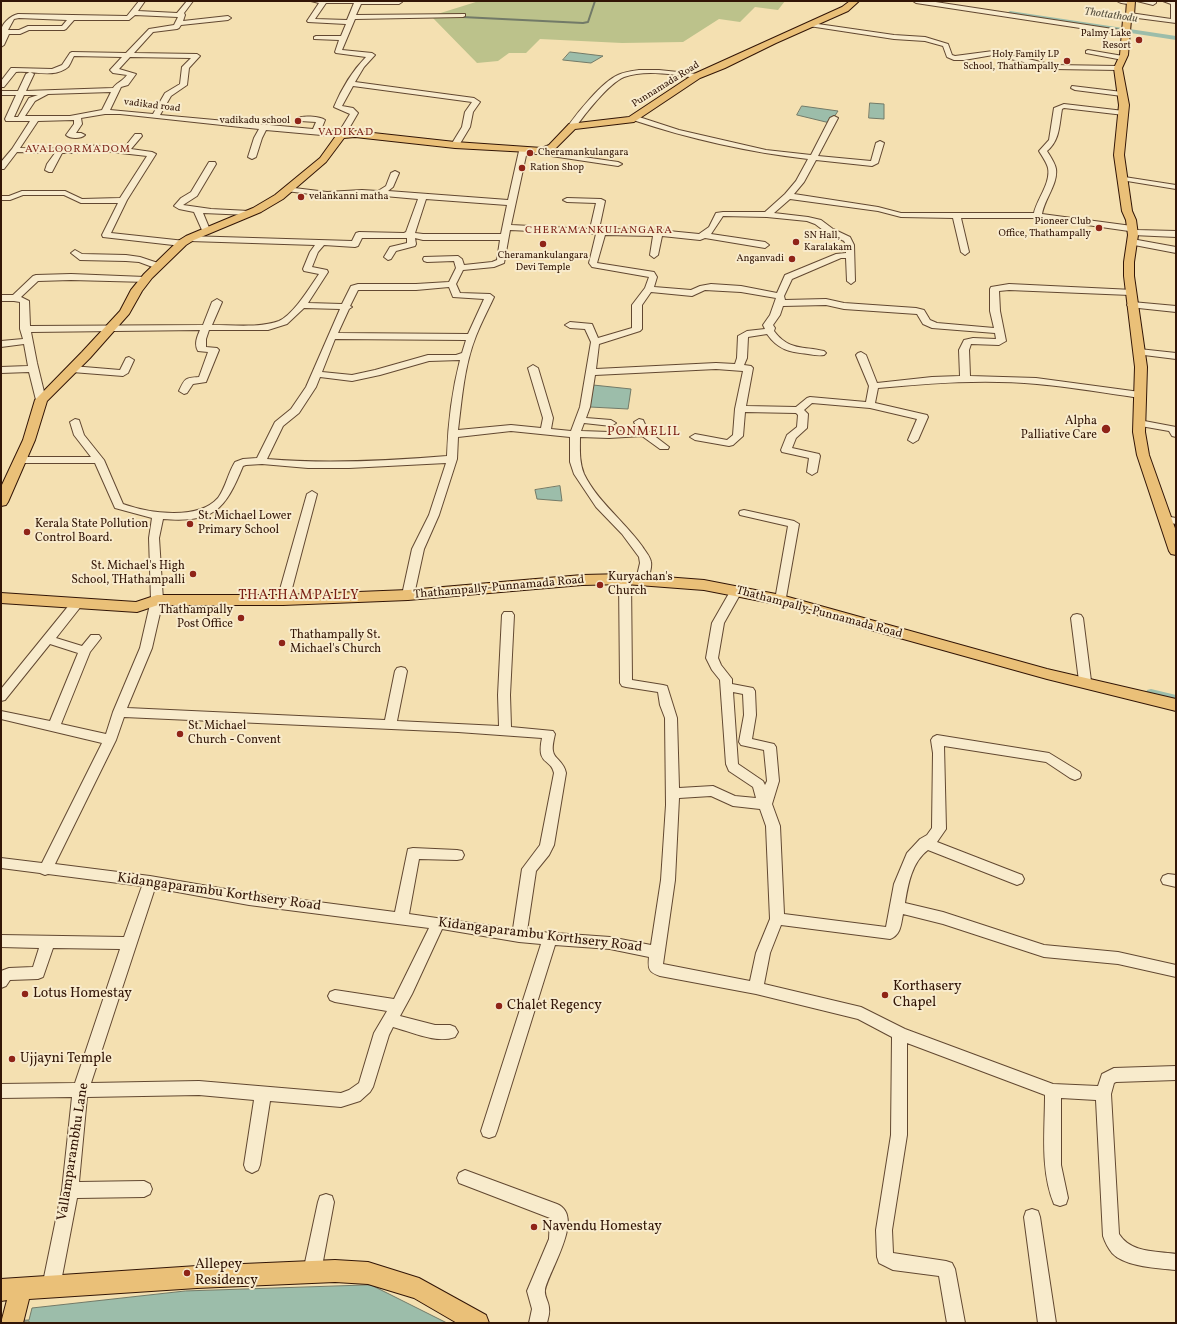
<!DOCTYPE html>
<html>
<head>
<meta charset="utf-8">
<style>
	body { margin:0 }
	#map { position:relative; width:1177px; height:1324px; overflow:hidden; background:#f4e0b1; font-family:Vollkorn,serif }
	canvas { display:block }
	.frame { position:absolute; inset:0; border:2px solid #321506; pointer-events:none }
</style>
</head>
<body>
<div id="map">
<canvas width="1177" height="1324"></canvas>
<div class="frame"></div>
</div>
<script>
const context = document.querySelector('canvas').getContext('2d');
context.lineJoin = 'round';
function fill(path, color) { context.fillStyle = color; context.fill(path, 'evenodd'); }
function trace(path, color, width, dash) { context.strokeStyle = color; context.lineWidth = width; context.lineCap = dash ? 'butt' : 'round'; context.setLineDash(dash || []); context.stroke(path); }
function write(font, color, halo, rows, align = 'center') {
  context.font = font + ' Vollkorn,serif'; context.lineWidth = 4; context.setLineDash([]); context.textBaseline = 'middle'; context.strokeStyle = halo; context.fillStyle = color; for (const [text, x, y, turn = 0] of rows) {
    context.save(); context.translate(x, y); context.rotate((+turn || 0) * Math.PI / 180); context.textAlign = isNaN(turn) ? turn : align; if (halo) context.strokeText(text, 0, 0); context.fillText(text, 0, 0); context.restore();
  }
}
const green = new Path2D(`
	M479,1H785L778,10L755,7L740,22L719,19L683,42L622,43L540,39L526,53H509L498,61L477,63L431,16Z`);
const water = new Path2D(`
	M570,52L603,56L591,63L563,60Z
	M870,103L884,104V119L869,118Z
	M802,106L838,111L830,123L797,115Z
	M593,385L631,389L628,409L590,407Z
	M560,486L562,501L537,499L535,490Z
	M371,1285L447,1323H29V1321L1,1323V1321L29,1320L32,1308L185,1291Z`);
const stream = new Path2D(`
	M462,17L583,23L588,22L595,1`);
const canal = new Path2D(`
	M1010,11L1176,36V40L1008,14L1007,13Z
	M1151,689L1176,695V703L1147,696L1146,693L1147,690Z`);
const minor = new Path2D(`
	M139,1H145L138,11L177,13L187,1H193L184,13L185,15L183,21L228,16L231,18L228,20L181,25L179,28L177,29L153,32L134,53L197,54L200,56L189,68L187,85L171,96L160,115L313,129L316,122L300,121L296,119C301,115 320,116 325,120L321,130L339,132L350,114L334,107C341,90 353,70 366,57L336,53L335,52L339,40L314,39V37L316,36H341L346,24L308,22L307,21L319,3L311,1L402,2L399,4H361L356,15L465,14V16L463,17L355,19L342,50L372,53L375,55L364,67L355,82L474,98L480,102L473,112L470,127L458,147H455L451,145L462,127L465,112L472,102L353,86L342,106L353,108L358,113L344,137L266,130L262,138L256,157L252,159L248,157L254,138L259,129L120,114H105L81,118L82,124L76,133H81L85,135C81,139 70,139 66,135L74,124V120L38,121L20,148L77,149L85,145L124,148L135,134H141L142,136L131,149L152,152L156,154L127,200L111,233L185,241L186,243L182,246L103,237L102,235L118,203H81L64,195H23L10,200H1V196H9L22,191H65L82,199L120,198L147,156L86,149L79,153H62L52,172H49L45,170L47,164L55,153L17,152L4,169H1V162L12,149L30,121H6L5,119L16,95H1V91H18L26,74L30,72L34,74L26,91L113,88C116,83 123,81 127,75L113,73L110,70L122,57L74,56C72,59 70,65 68,67C54,79 32,70 16,72L4,87H1V81L11,68H14L52,69L62,65L70,53L72,52L126,53L149,29L174,25L178,17L135,15L129,20H74L66,29L64,30H29L20,34H9L4,45L1,47L2,32H1C1,24 10,16 18,14L127,16ZM326,3H354L347,20L315,19ZM19,18L67,20L62,26H28L19,30H8L14,19ZM130,57L191,58L182,67L180,84L165,93L153,114L110,110L121,87L128,85L136,74L119,69ZM111,92L102,110L70,116H25L35,101L48,94ZM24,95H38L29,98L18,117H14Z
	M913,1H929L1126,31L1129,33L1126,35L916,3Z
	M1117,1H1134V2C1130,5 1121,4 1117,1Z
	M1137,1H1156V3L1153,5Z
	M1163,1H1176V23L1130,17L1127,15L1130,13L1171,19V4Z
	M811,23L894,35L925,37L948,44L952,55L955,56L993,51L1054,65L1118,66L1122,68L1118,70L1054,69L993,55L964,60H954L947,57L943,46L925,41L894,39L809,26L808,25Z
	M1088,50L1123,56L1126,58L1123,60L1086,53V51Z
	M639,70H659L697,74L701,76L697,78C675,75 646,69 624,77C608,84 585,114 575,128H569L568,126C578,112 602,82 618,75C624,72 632,71 639,70Z
	M1072,86L1122,92L1126,94L1122,96L1075,90L1071,88Z
	M1064,104L1124,111L1128,113L1124,115L1064,108L1062,109C1059,126 1060,140 1047,151C1050,156 1055,163 1056,169C1058,184 1045,198 1042,214L1132,226L1135,227L1136,230L1176,231V237L1133,235L1130,234L1129,231L1038,218H961L969,252L965,255L961,252L953,218L901,217L878,211L790,199L774,213L808,217L821,220L833,229L850,237L854,245L855,281L851,284L847,281L846,258H841L792,279L784,296L785,300L826,299L844,303L916,308L924,310L930,320L937,323L994,328L990,311V289L991,287L1009,284L1133,290L1134,292L1130,295L1009,290L999,291L1000,311L1006,341L999,345L971,344L969,350L970,376L1036,378L1140,392L1145,395L1143,397L1140,398C1106,393 1071,387 1037,384C984,379 931,383 878,388L875,403L927,415L928,417L918,440L913,443L908,440L917,419L870,408L812,403L804,410L808,414L807,428L796,438L792,448L819,454L820,456L817,472L812,475L807,472L809,458L782,452L781,450L787,435L797,427L798,415L796,413L745,412L743,436L733,445L729,446L695,440L690,437L695,434L727,440L733,435L735,409L743,371L716,369L595,375L590,407L586,418L611,420L616,423L611,426L584,423L581,431L609,432L638,430L634,422L639,419L643,420L648,431L669,447L668,449H660L642,436L609,438L580,437C580,449 579,462 584,474C597,501 624,521 642,546C645,551 650,556 651,562C652,567 649,578 646,583H638L636,580L640,563L639,557L622,534L596,507L574,474L570,462V437L511,431L458,437L457,459L439,515L424,549L414,595L412,598H404L402,595L412,549L429,515L446,463L349,468H308L262,464L246,465L243,466C225,510 214,523 163,519L159,538L163,600L152,648L127,708L385,720L395,671L397,668L401,667L405,668L407,671L397,721L499,726L498,695L502,615L504,612H512L514,615L510,695L511,727L553,731L555,734C554,739 552,746 553,751C554,759 564,761 566,773L554,845L549,855L536,871L527,931L610,937L651,945L661,880L666,805L665,718L660,705L658,692L626,687L622,686L620,683L619,579L621,576H629L631,579L632,680L663,685L667,686L677,718L679,788L713,786L735,796L756,798L753,787L729,771L726,764L720,680L712,670L706,658L712,623L732,588H740L742,591L724,623L718,658L721,665L732,679V684L753,688L755,691L756,715L752,739L774,744L776,747L779,781L772,804L780,826L784,914L886,927L894,884L907,853L920,839L927,835L932,828L933,753L931,740L933,737L937,735L1049,753L1080,772L1081,775L1080,778L1075,780L1070,778L1046,762L944,746L946,829L937,842L1022,875L1024,879L1022,883L1017,885L928,850C912,862 908,884 905,903L943,912L1044,945L1118,952L1176,965V977L1118,964L1044,957L943,924L903,914C901,924 901,935 890,939L781,925L770,953L764,984L861,1007L905,1029L1053,1084L1098,1086L1102,1074L1114,1068L1176,1066V1080L1116,1082L1114,1083L1111,1094L1119,1234C1131,1253 1156,1251 1176,1254V1270C1158,1268 1125,1267 1112,1253C1108,1248 1105,1242 1103,1236L1096,1100L1061,1098V1165L1068,1198L1066,1204L1060,1206L1054,1204C1040,1170 1045,1130 1045,1095L907,1043V1135L892,1230L893,1253L946,1261L952,1263L955,1269L965,1323H947L939,1276L893,1270L879,1263L877,1257L876,1230L891,1135L892,1037L858,1019L756,994L660,976C648,972 648,968 649,957L610,949L555,945L497,1131L495,1136L489,1138L483,1136L481,1131L541,944L519,942L442,929L412,994L400,1016L435,1025H450L455,1027L458,1032L455,1037C436,1044 412,1032 393,1027L389,1035L373,1087L370,1092L360,1101L341,1107L270,1101L260,1165L258,1170L252,1173L246,1170L244,1165L254,1100L199,1095L87,1097L79,1182L144,1181L150,1184L152,1189L150,1194L144,1197L77,1198L60,1287L57,1293L51,1296L45,1293L42,1287L62,1190L72,1097L1,1098V1084L75,1083L120,949L53,948L43,977L38,979L10,980L6,986L1,988V971L9,968L33,967L39,948L1,947V935L124,937L142,886L48,874L45,875L40,873L1,868V858L42,863L102,743L1,719V711L50,721L78,653L50,644L5,700L1,701V689L74,599H82L84,602L82,605L56,638L82,646L91,635H99L101,638L90,652L61,724L106,734L113,712L140,648L151,600L149,538L152,518L115,508L95,463H21L16,460L21,457H91L74,435L70,422L75,419L79,420L84,435L104,460L123,504C148,513 198,521 218,498C226,487 228,473 235,462L243,459L257,458L275,422L291,409L306,387L340,309L304,308L287,324L268,330H209L206,339V347L217,348L219,350L206,382L193,384L187,393L184,394L179,391C185,378 185,378 199,377L208,352L198,351C194,344 197,337 200,330L31,332L37,363L46,400L41,403L36,400L29,372L1,373V367L28,366L24,344L1,347V341L23,339L20,329V302L14,301H1V295H13L33,276L36,275L71,274L145,277L149,280L148,282L71,280L38,281L21,297L29,301L30,326L203,325L212,302L217,299L222,302L212,325C232,325 261,328 279,321C294,314 310,287 319,274L304,271L303,269L310,252L315,245L190,241L186,238L187,236L352,241L356,233L359,232L404,233L406,232L418,199L362,194L327,196L286,191V187L327,192L362,190L378,191L386,186L391,173L395,171L399,173L393,187L388,191L508,200L519,151L523,149L527,151L511,225L590,229L596,203L567,202L563,200L567,198L601,199L605,201L599,229L658,230L699,234L709,227L716,213L723,212H765L785,194L796,181L808,159C748,152 690,139 633,120L632,118L636,116L679,130L766,150L811,155L830,118L834,116L838,118L818,156L871,161L876,143L880,141L884,143L878,163L872,166L816,160L804,182L794,194L878,207L901,213H1034C1037,199 1051,183 1048,168C1047,163 1042,156 1039,151L1049,140L1054,108ZM426,199L507,205L501,234H423L415,233ZM723,216L767,217L807,221L815,224L827,233L844,241L846,245V253L836,254L785,275L777,293L741,286L711,284L700,286L691,290L654,287L657,277L654,272L597,263L605,235L653,236L650,255L654,258L658,255L662,236L700,240L705,238L765,248L769,245L765,242L711,234ZM510,230L596,234L589,263L592,267L649,277L645,288L632,305V328L598,338L592,324L570,322L565,325L570,328L585,329L591,342L580,407L571,431L551,429L553,418L538,368L533,365L528,368L543,418L541,428L511,425L458,430C462,399 464,366 476,336C481,323 488,310 494,297L490,294L460,293L456,284L463,270L494,267L504,263ZM362,238H407V243L390,247L384,257L388,260L391,259L396,251L415,246L416,244L415,238L423,240H500L497,260L492,262L464,265L462,259L458,256L424,257L423,259L424,261L427,262L454,261L456,268L449,282L416,284H358L351,286L342,304L308,303L328,272L327,270L312,267L318,252L324,245L355,247L358,246ZM449,287L453,297L484,299L468,334L338,333L349,309L352,307L350,306L358,290H416ZM705,290L741,292L776,298L770,315L763,325L765,329L747,331L738,336L737,358L735,364L716,363L596,369L599,344L640,331L642,329V305L651,292L692,296ZM826,305L844,309L917,314L923,324L932,328L995,333L996,339L973,338L964,340L959,350L960,376L932,377L877,383L866,355L861,352L858,353L856,355L869,386L866,402L810,397L807,398L796,407L746,406L753,368L751,366L744,365L747,358L748,337L767,334C778,350 790,352 808,354C814,355 819,356 824,355L826,353L824,351C803,346 789,351 774,331L775,328L773,325L780,315L783,306ZM335,339L466,340L462,353L456,355H428L375,370L352,375L322,372ZM460,360C452,391 448,424 447,456C387,461 327,464 267,459L283,426L299,413L316,387L320,377L352,381L380,375L429,361ZM733,692L743,694L744,715L739,742L741,745L764,750L767,781L765,785L763,781L738,764ZM124,717L458,732L542,738C536,766 551,758 554,773L540,845L522,869L513,929L409,914L419,859L457,860L462,859L464,855L462,851L457,850L413,848L408,849L395,912L249,893L150,876L55,864L116,740ZM711,796L733,806L760,809L766,826L770,919L756,953L750,981L663,964L675,880L679,798ZM155,888L249,905L429,928L394,999L335,990L330,992L328,996L330,1000L335,1002L387,1011L374,1033L359,1083L349,1090L341,1093L199,1081L91,1083Z
	M535,150L618,162L622,164L618,166L538,154H535Z
	M209,162H215L216,164L197,196L183,205L211,209L249,211L253,213L249,215L203,213L210,230L206,233L202,230L194,212L179,209L174,206L181,198L191,192Z
	M1118,176L1176,185V189L1121,180H1118Z
	M1132,239L1176,247V253L1129,244L1128,242Z
	M75,250L82,254L126,255L140,257L161,264L162,266L158,269L139,262L126,261L80,260L71,253Z
	M1132,302L1176,306V312L1129,307L1127,305L1129,303Z
	M1139,349L1176,353V359L1136,354L1134,352L1136,350Z
	M129,357L134,360L128,373L123,376L72,372L67,369L72,366L120,370L126,358Z
	M1139,420L1176,427V437L1172,436L1169,431L1135,425L1134,423Z
	M312,491L317,494L289,600L287,603H279L277,600L307,494Z
	M744,510L794,521L799,524L785,603H777L775,600L788,526L740,515L739,513L740,511Z
	M1165,516L1176,518V524L1161,521L1160,519Z
	M1077,614L1081,615L1083,618L1091,681L1089,684L1085,685L1081,684L1079,681L1071,618L1073,615Z
	M1168,874L1176,875V887L1163,884L1161,880L1163,876Z
	M465,1170L557,1204C586,1216 548,1272 545,1290C544,1296 549,1302 549,1308C550,1313 548,1318 547,1323H529L532,1309L527,1291L549,1239L550,1218L459,1183L457,1178L459,1173Z
	M326,1194L332,1196L334,1202L321,1272L318,1278L312,1280L306,1278L303,1272L318,1202L320,1196Z
	M1032,1209L1038,1211L1040,1217L1056,1323H1038L1024,1217L1026,1211Z`);
const major = new Path2D(`
	M850,1H859L848,11L776,43L725,68L700,78L634,122L575,129L555,149L547,153L455,148L355,137L344,138L326,162L283,199L261,212L194,240L186,245L152,278L142,291L129,314L90,358L47,401L35,440L8,502L6,505L1,506V487L23,440L35,400L82,352L120,311L131,290L144,274L178,241L186,236L253,208L275,195L320,158L338,133L355,131L455,142L542,148L549,145L569,124L629,117L694,74L842,7Z
	M1127,1H1135L1134,15L1131,20L1128,55L1122,68L1129,105L1124,155L1132,211L1136,220L1138,235L1134,262V276L1147,367L1145,432L1149,455L1176,531V555L1171,554L1169,551L1137,455L1133,432L1135,367L1124,276V262L1128,235L1126,220L1122,211L1114,155L1119,105L1114,68L1120,55L1123,20L1126,15Z
	M625,574L704,580L781,595L1047,669L1176,699V711L1047,679L781,605L704,590L625,584L582,585L408,600L283,605H158L137,612L1,603V593L136,602L157,595H283L408,590L582,575Z
	M335,1260L368,1262L419,1278L486,1315L489,1323H457L414,1298L368,1284L335,1282L197,1288L29,1299L23,1323H1L7,1300L1,1301V1279L197,1266Z`);
const markers = [
	[1139,40,4,"#8f2418"],
	[1067,61,4,"#8f2418"],
	[298,121,4,"#8f2418"],
	[530,153,4,"#8f2418"],
	[522,168,4,"#8f2418"],
	[301,197,4,"#8f2418"],
	[1099,228,4,"#8f2418"],
	[796,242,4,"#8f2418"],
	[543,244,4,"#8f2418"],
	[792,259,4,"#8f2418"],
	[1106,429,5,"#8f2418"],
	[190,524,4,"#8f2418"],
	[27,532,4,"#8f2418"],
	[193,574,4,"#8f2418"],
	[600,585,4,"#8f2418"],
	[241,618,4,"#8f2418"],
	[282,643,4,"#8f2418"],
	[180,734,4,"#8f2418"],
	[25,994,4,"#8f2418"],
	[885,995,4,"#8f2418"],
	[499,1006,4,"#8f2418"],
	[12,1059,4,"#8f2418"],
	[534,1227,4,"#8f2418"],
	[187,1273,4,"#8f2418"]
];
const farPoinames = [
	["Palmy Lake",1131,34],
	["Resort",1131,46],
	["Holy Family LP",1059,55],
	["School, Thathampally",1059,67],
	["vadikadu school",290,121],
	["Cheramankulangara",538,153,"left"],
	["Ration Shop",530,168,"left"],
	["velankanni matha",309,197,"left"],
	["Pioneer Club",1091,222],
	["Office, Thathampally",1091,234],
	["SN Hall,",804,236,"left"],
	["Karalakam",804,248,"left"],
	["Cheramankulangara",543,256,"center"],
	["Devi Temple",543,268,"center"],
	["Anganvadi",784,259]
];
const farStreetnames = [
	["Punnamada Road",666,85,-32],
	["vadikad road",152,106,7]
];
const farWaternames = [
	["Thottathodu",1111,16,8]
];
const farNeighbourhoodnames = [
	["VADIKAD",346,133],
	["AVALOORMADOM",78,150],
	["CHERAMANKULANGARA",599,231]
];
const poiNames = [
	["Alpha",1097,422,"right"],
	["Palliative Care",1097,436,"right"],
	["St. Michael Lower",198,517],
	["Primary School",198,531],
	["Kerala State Pollution",35,525],
	["Control Board.",35,539],
	["St. Michael's High",185,567,"right"],
	["School, THathampalli",185,581,"right"],
	["Kuryachan's",608,578],
	["Church",608,592],
	["Thathampally",233,611,"right"],
	["Post Office",233,625,"right"],
	["Thathampally St.",290,636],
	["Michael's Church",290,650],
	["St. Michael",188,727],
	["Church - Convent",188,741]
];
const streetNames = [
	["Thathampally-Punnamada Road",499,588,-5],
	["Thathampally-Punnamada Road",819,613,15]
];
const neighbourhoodNames = [
	["PONMELIL",644,433]
];
const quarterNames = [
	["THATHAMPALLY",299,596]
];
const nearStreetnames = [
	["Kidangaparambu Korthsery Road",219,893,8],
	["Kidangaparambu Korthsery Road",540,936,7],
	["Vallamparambhu Lane",74,1152,-81]
];
const nearPoinames = [
	["Korthasery",893,987],
	["Chapel",893,1003],
	["Lotus Homestay",33,994],
	["Chalet Regency",507,1006],
	["Ujjayni Temple",20,1059],
	["Navendu Homestay",542,1227],
	["Allepey",195,1265],
	["Residency",195,1281]
];
fill(green, '#bcc28b');
fill(water, '#9cbdaa');
trace(water, '#727a68', 1);
trace(stream, '#727a68', 2);
fill(canal, '#9cbdaa');
trace(minor, '#624831', 2);
trace(major, '#321506', 2);
fill(minor, '#f8ebcc');
fill(major, '#eac078');
for (const [x, y, r, color] of markers) { const dot = new Path2D(); dot.arc(x, y, r, 0, 2 * Math.PI); context.fillStyle = color; context.fill(dot); trace(dot, '#f8ebcc', 1.5); }
write('10px', '#321506', '#f8ebcc', farPoinames, 'right');
write('10px', '#321506', '#f8ebcc', farStreetnames);
write('italic 11px', '#57503f', '#f8ebcc', farWaternames);
context.letterSpacing = '1px';
write('11px', '#7a1f14', '#f8ebcc', farNeighbourhoodnames);
context.letterSpacing = '0px';
write('12px', '#321506', '#f8ebcc', poiNames, 'left');
write('12px', '#321506', '#f8ebcc', streetNames);
context.letterSpacing = '1px';
write('13px', '#7a1f14', '#f8ebcc', neighbourhoodNames);
context.letterSpacing = '0px';
context.letterSpacing = '1px';
write('14px', '#7a1f14', '#f8ebcc', quarterNames);
context.letterSpacing = '0px';
write('14px', '#321506', '#f8ebcc', nearStreetnames);
write('14px', '#321506', '#f8ebcc', nearPoinames, 'left');
</script>
</body>
</html>
